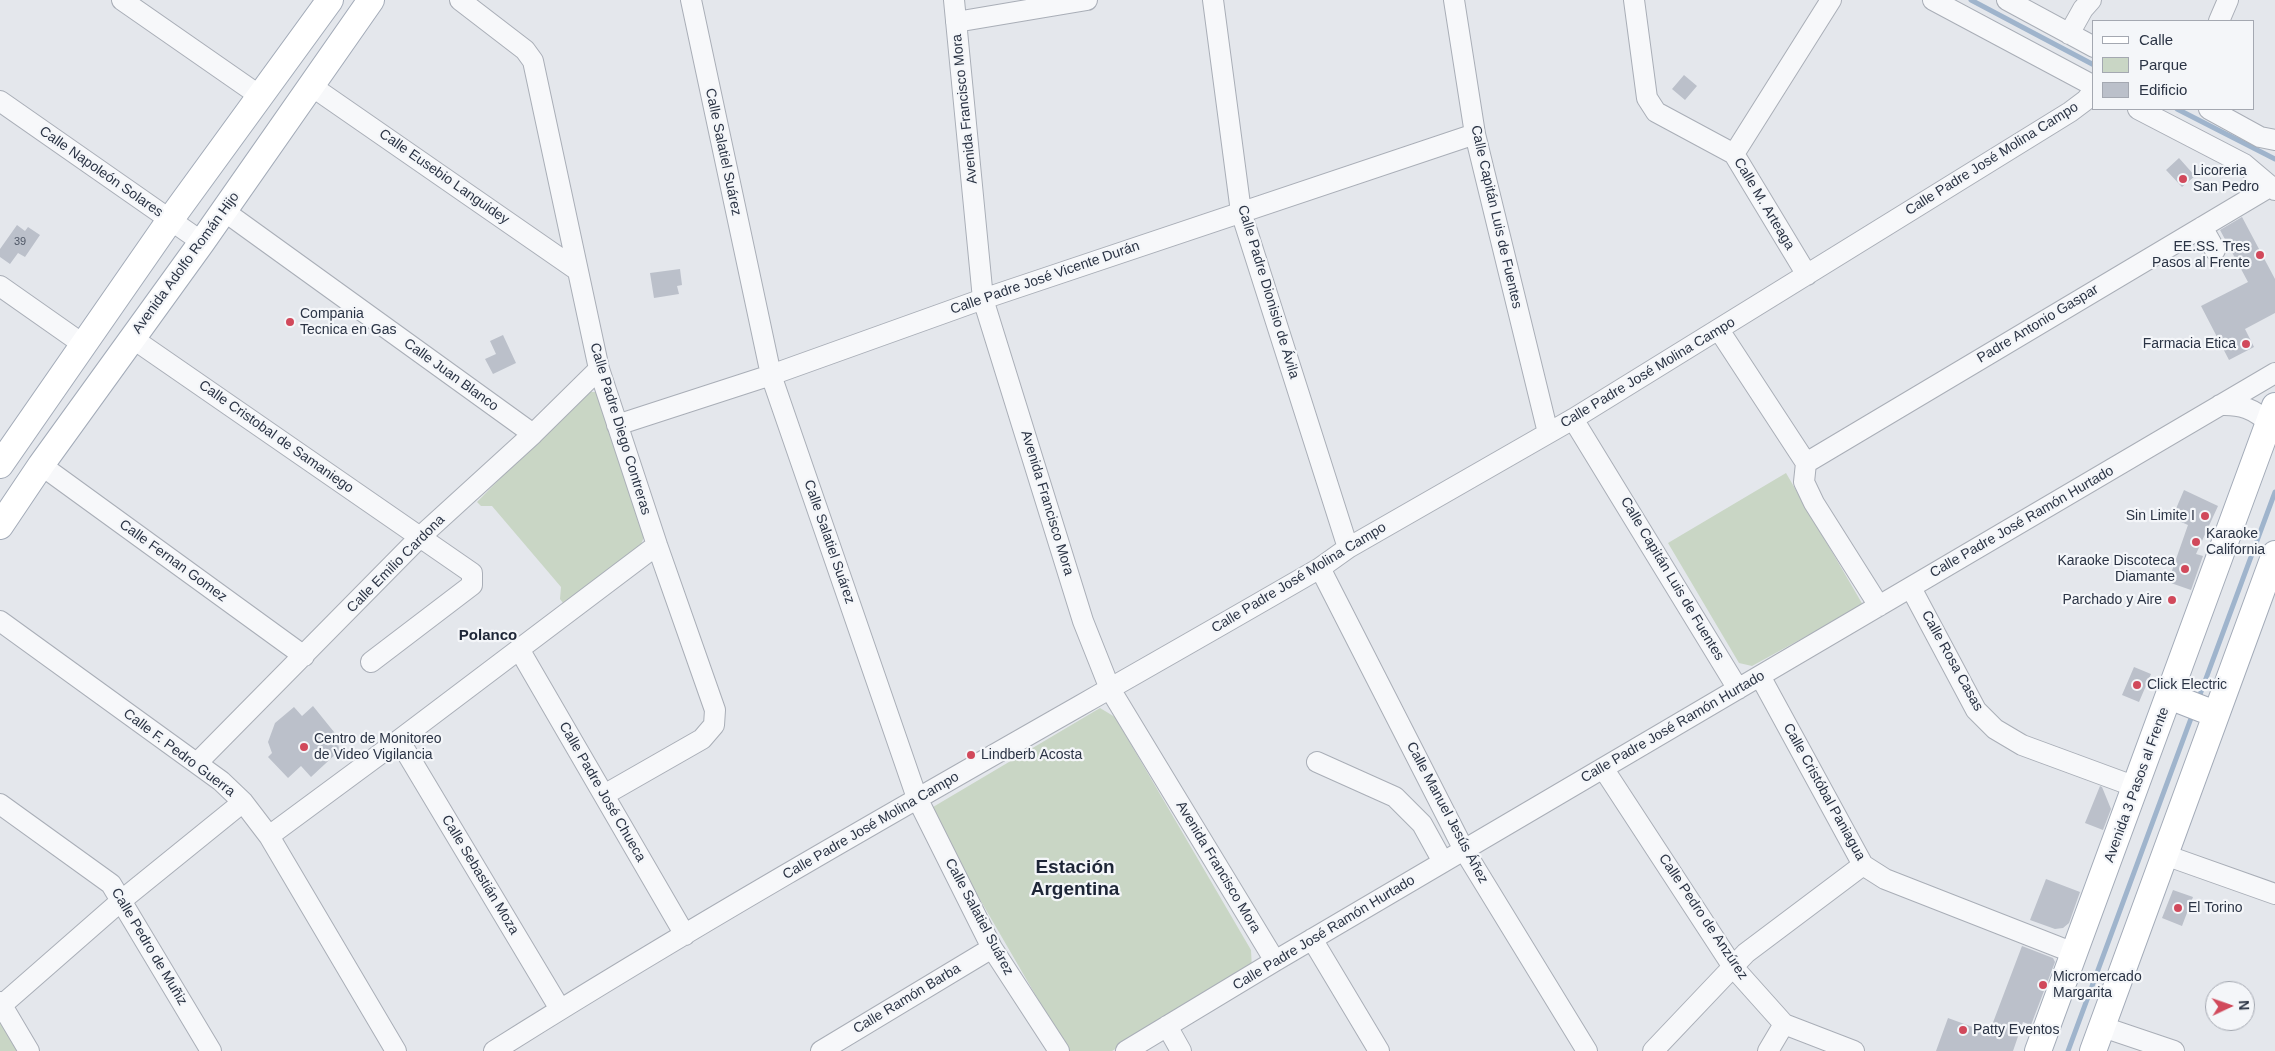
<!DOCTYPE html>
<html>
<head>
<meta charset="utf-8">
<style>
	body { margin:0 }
	#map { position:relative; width:2275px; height:1051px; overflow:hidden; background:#e4e7ec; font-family:Arial,sans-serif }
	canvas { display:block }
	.legend { position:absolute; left:2092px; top:20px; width:162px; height:90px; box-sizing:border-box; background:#f4f6f9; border:1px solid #a4a8b1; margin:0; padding:6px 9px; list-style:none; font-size:15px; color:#2b3445 }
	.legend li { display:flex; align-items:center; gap:10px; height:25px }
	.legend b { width:25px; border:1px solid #a4a8b1 }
	.north { position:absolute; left:2205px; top:981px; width:50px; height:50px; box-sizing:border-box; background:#f4f6f9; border:1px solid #a4a8b1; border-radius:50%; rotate:87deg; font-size:14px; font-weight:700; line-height:20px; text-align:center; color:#2b3445 }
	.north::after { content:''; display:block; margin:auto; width:18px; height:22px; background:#d1495b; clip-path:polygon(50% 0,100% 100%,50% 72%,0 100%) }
</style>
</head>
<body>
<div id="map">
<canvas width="2275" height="1051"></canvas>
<ul class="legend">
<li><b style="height:6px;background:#fff"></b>Calle</li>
<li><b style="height:14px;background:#c9d6c5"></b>Parque</li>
<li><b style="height:14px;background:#bbc0ca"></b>Edificio</li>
</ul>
<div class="north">N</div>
</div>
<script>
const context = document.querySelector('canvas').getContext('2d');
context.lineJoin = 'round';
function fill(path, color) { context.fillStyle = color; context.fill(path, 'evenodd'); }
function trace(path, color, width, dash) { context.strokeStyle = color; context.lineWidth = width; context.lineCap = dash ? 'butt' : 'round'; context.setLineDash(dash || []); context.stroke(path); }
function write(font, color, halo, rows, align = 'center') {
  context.font = font + ' Arial,sans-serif'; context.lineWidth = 4.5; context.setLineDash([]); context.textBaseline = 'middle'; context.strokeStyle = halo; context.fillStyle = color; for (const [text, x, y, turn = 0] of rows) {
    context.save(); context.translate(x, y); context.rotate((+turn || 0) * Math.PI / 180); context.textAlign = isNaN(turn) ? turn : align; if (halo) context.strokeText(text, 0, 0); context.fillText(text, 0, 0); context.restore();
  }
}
const green = new Path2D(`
	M585,392H596L646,532L640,547L563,603L560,599L561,587L492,506H481L477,502Z
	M1786,473L1863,605L1752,666L1739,663L1668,543Z
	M1100,708L1115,717L1251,950L1252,969L1112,1051H1068L928,810Z
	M0,1020L19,1051H0Z`);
const stream = new Path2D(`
	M1971,0L2094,65
	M2177,109L2275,159
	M2198,700L2275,492
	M2068,1051L2193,713`);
const building = new Path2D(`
	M1684,75L1697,86L1685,100L1672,89Z
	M2179,158L2195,176L2182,187L2166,170Z
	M2242,217L2275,279V313L2245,329L2254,347L2229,360L2201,306L2248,282L2220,230Z
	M17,225L25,231L28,227L40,235L25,257L18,253L10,264L0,257V249Z
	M680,269L682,285L677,286L679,294L654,298L650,273Z
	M503,335L516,363L493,374L485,359L496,354L490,341Z
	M2184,490L2218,506L2196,554L2203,556L2191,590L2168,582L2188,525L2172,518Z
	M2134,667L2151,674L2139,702L2122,695Z
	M313,706L334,732L338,741L339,751L311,777L301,766L288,778L268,757L272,753L268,742L275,723L294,707L302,716Z
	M2100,786L2102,787L2111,809L2103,830L2085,823Z
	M2046,879L2080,892L2069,923L2063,928L2055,929L2030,920Z
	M2173,890L2193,897L2182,926L2162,918Z
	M2022,946L2053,958L2055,962L2031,1025L2023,1022L2013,1051H1936L1948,1018L1989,1033Z`);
const minor = new Path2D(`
	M122,0L260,96
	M460,0L525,50L533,61L599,369L657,545L715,710L714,725L702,739L604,795
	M691,0L771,375L917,798L992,948L1059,1051
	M954,0L983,299L1083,621L1110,689L1275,961
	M1213,0L1241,212L1348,548
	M1454,0L1475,134L1548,433
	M1634,0L1647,98L1656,112L1734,154L1807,275
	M1933,0L2094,86
	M2007,0L2094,47
	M2219,21L2228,0
	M956,22L1087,0
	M2069,34L2083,9L2091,0
	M310,85L577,270
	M0,101L202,242
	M2138,109L2244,164L2275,190
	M2209,109L2260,137L2275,140
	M1734,154L1831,0
	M224,211L533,434
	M2202,227L2215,250
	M0,286L84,345
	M1719,330L1806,463L1804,482L1814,503L1879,606
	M132,338L472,573V585L371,662
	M2220,405C2241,404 2254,409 2269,423
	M1573,419L1738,689
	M617,425L771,375L983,299L1475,134
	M1806,463L2271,186
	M41,465L304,656
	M1320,568L1464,850L1587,1051
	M1911,588L1976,710L1995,729L2022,745L2136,787
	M0,621L221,781L243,802L269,836L396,1051
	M519,649L685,935
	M1760,676L1863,865L1885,879L2074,953
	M399,740L560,1009
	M1317,762L1395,797L1422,824L1443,862
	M197,763L420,537L533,434L599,369
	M1603,768L1733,967L1784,1024L1854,1051
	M0,804L111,884L211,1051
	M269,836L399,740L657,545
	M2165,855L2275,894
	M1312,939L1379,1051
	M0,1002L29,1051
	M2,1005L122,900L243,802
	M1167,1026L1181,1051
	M2103,1027L2174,1051
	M494,1051C764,881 1044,728 1320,568L1348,548L1573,419L2070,112L2086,100L2094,90
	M821,1051L992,948
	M1126,1051L1275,961L2275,373
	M1653,1051L1746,953L1863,865
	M1768,1051L1784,1024`);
const major = new Path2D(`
	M0,465L170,220L330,0
	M0,526L41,465L202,242L371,0
	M2169,696L2215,714
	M2038,1051L2275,406
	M2093,1051L2275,554`);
const markers = [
	[2183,179,5,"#d1495b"],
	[2260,255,5,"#d1495b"],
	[290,322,5,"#d1495b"],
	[2246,344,5,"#d1495b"],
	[2205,516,5,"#d1495b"],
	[2196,542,5,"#d1495b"],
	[2185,569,5,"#d1495b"],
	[2172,600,5,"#d1495b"],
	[2137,685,5,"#d1495b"],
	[304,747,5,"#d1495b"],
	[971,755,5,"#d1495b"],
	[2178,908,5,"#d1495b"],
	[2043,985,5,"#d1495b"],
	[1963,1030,5,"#d1495b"]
];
const numberNames = [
	["39",20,242]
];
const streetNames = [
	["Avenida Francisco Mora",965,109,-96],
	["Calle Salatiel Suárez",723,152,78],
	["Calle Padre José Molina Campo",1992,159,-32],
	["Calle Napoleón Solares",101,172,35],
	["Calle Eusebio Languidey",444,177,35],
	["Calle M. Arteaga",1764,204,59],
	["Calle Capitán Luis de Fuentes",1496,217,77],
	["Avenida Adolfo Román Hijo",186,263,-54],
	["Calle Padre José Vicente Durán",1045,278,-19],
	["Calle Padre Dionisio de Ávila",1268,292,73],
	["Padre Antonio Gaspar",2038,324,-31],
	["Calle Padre José Molina Campo",1648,373,-31],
	["Calle Juan Blanco",451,375,36],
	["Calle Padre Diego Contreras",620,429,73],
	["Calle Cristobal de Samaniego",276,437,35],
	["Avenida Francisco Mora",1047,503,73],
	["Calle Padre José Ramón Hurtado",2022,522,-30],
	["Calle Salatiel Suárez",829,542,71],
	["Calle Fernan Gomez",173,561,36],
	["Calle Emilio Cardona",396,564,-45],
	["Calle Padre José Molina Campo",1299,578,-31],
	["Calle Capitán Luis de Fuentes",1672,579,59],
	["Calle Rosa Casas",1952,661,61],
	["Calle Padre José Ramón Hurtado",1673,727,-30],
	["Calle F. Pedro Guerra",179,753,37],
	["Avenida 3 Pasos al Frente",2137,785,-70],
	["Calle Padre José Chueca",602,792,60],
	["Calle Cristóbal Paniagua",1824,792,61],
	["Calle Manuel Jesús Áñez",1447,813,62],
	["Calle Padre José Molina Campo",871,826,-30],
	["Avenida Francisco Mora",1218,867,59],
	["Calle Sebastián Moza",480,875,59],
	["Calle Salatiel Suárez",979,917,62],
	["Calle Pedro de Anzúrez",1703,917,56],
	["Calle Padre José Ramón Hurtado",1324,933,-31],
	["Calle Pedro de Muñiz",149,947,59],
	["Calle Ramón Barba",907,999,-31]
];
const poiNames = [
	["Licoreria",2193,171],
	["San Pedro",2193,187],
	["EE.SS. Tres",2250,247,"right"],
	["Pasos al Frente",2250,263,"right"],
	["Compania",300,314],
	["Tecnica en Gas",300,330],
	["Farmacia Etica",2236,344,"right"],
	["Sin Limite I",2195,516,"right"],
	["Karaoke",2206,534],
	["California",2206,550],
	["Karaoke Discoteca",2175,561,"right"],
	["Diamante",2175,577,"right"],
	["Parchado y Aire",2162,600,"right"],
	["Click Electric",2147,685],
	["Centro de Monitoreo",314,739],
	["de Video Vigilancia",314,755],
	["Lindberb Acosta",981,755],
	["El Torino",2188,908],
	["Micromercado",2053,977],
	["Margarita",2053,993],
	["Patty Eventos",1973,1030]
];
const neighbourhoodNames = [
	["Polanco",488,636]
];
const districtNames = [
	["Estación",1075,868],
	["Argentina",1075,890]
];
fill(green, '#c9d6c5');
trace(stream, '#9fb4cc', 5);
fill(building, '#bbc0ca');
trace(minor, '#a9aeb7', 22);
trace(major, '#a3abb8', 28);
trace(minor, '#f7f8fa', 20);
trace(major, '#fff', 26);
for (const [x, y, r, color] of markers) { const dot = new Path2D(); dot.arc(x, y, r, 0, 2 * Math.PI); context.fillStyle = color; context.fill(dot); trace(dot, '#f4f6f9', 2); }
write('11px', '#4f5766', null, numberNames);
write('14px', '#2b3445', '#f4f6f9', streetNames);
write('14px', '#2b3445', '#f4f6f9', poiNames, 'left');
write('bold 15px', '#1d2536', '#f4f6f9', neighbourhoodNames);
write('bold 19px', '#1d2536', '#f4f6f9', districtNames);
</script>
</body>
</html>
